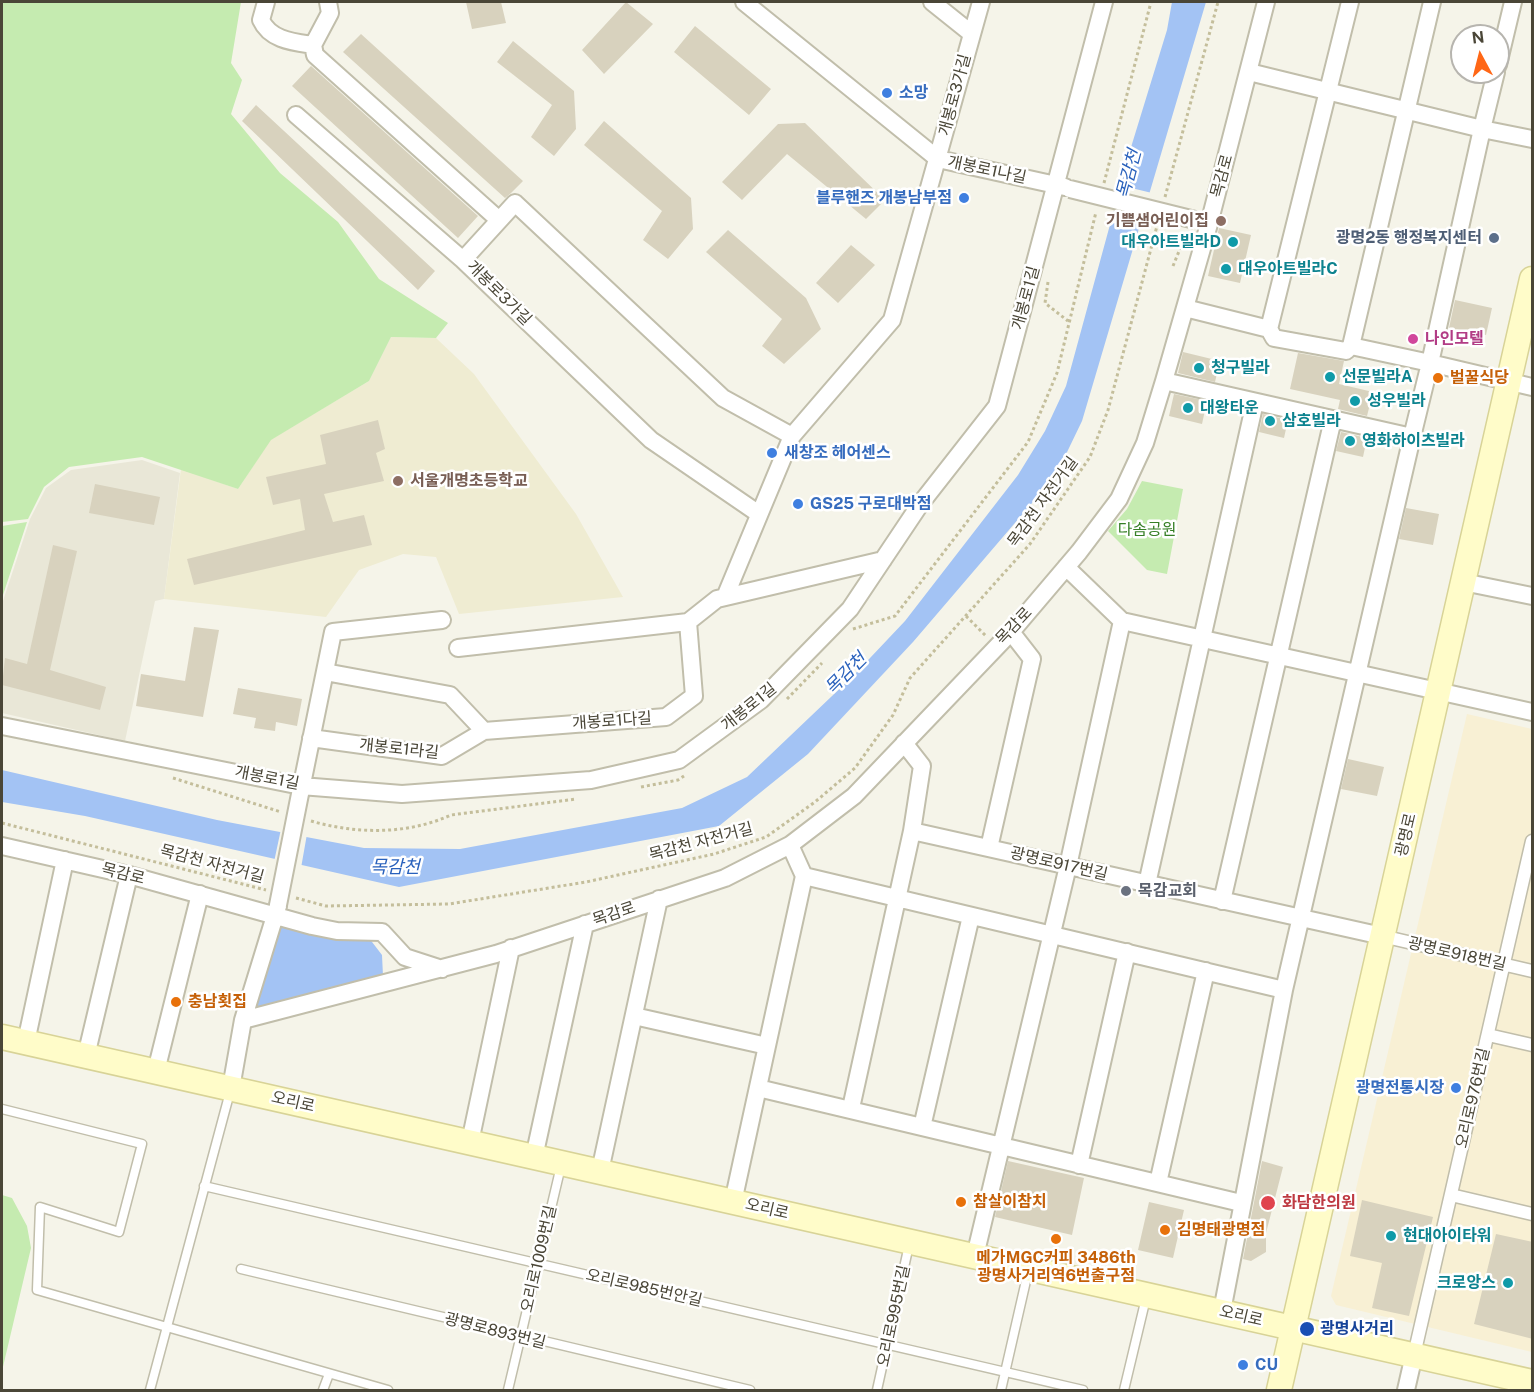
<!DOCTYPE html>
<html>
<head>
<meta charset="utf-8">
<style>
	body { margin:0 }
	#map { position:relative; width:1534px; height:1392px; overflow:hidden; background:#f5f4e9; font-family:"Public Sans",sans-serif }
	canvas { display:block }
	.frame { position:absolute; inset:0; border:3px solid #4a4637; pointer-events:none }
	.north { position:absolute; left:1450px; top:24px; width:60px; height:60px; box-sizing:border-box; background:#fff; border:2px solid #b7b5af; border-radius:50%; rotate:353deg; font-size:16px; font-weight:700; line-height:24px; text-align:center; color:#4a4637 }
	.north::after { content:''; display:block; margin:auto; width:21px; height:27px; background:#ff6716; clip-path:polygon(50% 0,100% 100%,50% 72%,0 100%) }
</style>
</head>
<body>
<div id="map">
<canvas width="1534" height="1392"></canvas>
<div class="frame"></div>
<div class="north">N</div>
</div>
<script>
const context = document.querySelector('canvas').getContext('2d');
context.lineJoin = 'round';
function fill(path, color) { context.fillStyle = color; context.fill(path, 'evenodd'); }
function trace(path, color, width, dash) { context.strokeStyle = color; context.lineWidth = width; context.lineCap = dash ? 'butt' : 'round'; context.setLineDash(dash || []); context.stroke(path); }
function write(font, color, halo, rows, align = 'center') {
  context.font = font + ' "Public Sans","Noto Sans KR",sans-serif'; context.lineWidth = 5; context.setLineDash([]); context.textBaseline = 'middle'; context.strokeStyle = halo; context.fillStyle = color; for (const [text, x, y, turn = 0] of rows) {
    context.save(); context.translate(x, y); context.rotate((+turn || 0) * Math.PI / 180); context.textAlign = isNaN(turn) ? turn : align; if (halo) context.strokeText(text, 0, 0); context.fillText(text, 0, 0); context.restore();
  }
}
const residential = new Path2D(`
	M142,460L180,473L164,599L155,601L125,741L2,713V604L30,519L46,488L71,470Z`);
const commercial = new Path2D(`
	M1467,714L1532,729V1352L1336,1305L1331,1296Z`);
const education = new Path2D(`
	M391,337L436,338L474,374L576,514L623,597L459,614L436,557L403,554L359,570L326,617L164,599L181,469L238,489L270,440L369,381Z`);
const green = new Path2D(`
	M2,2H241L231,63L242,80L231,114L280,173L338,222L379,279L448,323L436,338L391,337L369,381L271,440L238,489L142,457L69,467L44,487L28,519L2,522Z
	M1142,481L1183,489L1167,574L1147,570L1108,531L1127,509Z
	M27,522L2,598V526Z
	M2,1195L12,1198L27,1226L31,1248L2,1371Z`);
const water = new Path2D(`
	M1172,2H1206L1082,421L1056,475L913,642L808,754L719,826L399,887L85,816L2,802V770L217,820L364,848L460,849L682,808L747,777L853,676L905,621L1018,475L1045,431L1066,386L1132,144L1167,30Z
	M281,926L369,938L382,955L383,976L253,1009L271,946Z`);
const pier = new Path2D(`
	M1119,185L1152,193L1145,218L1113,211Z
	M281,829L307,834L301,868L274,862Z`);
const building = new Path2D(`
	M466,2H501L506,23L472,29Z
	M626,2L653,24L604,74L582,50Z
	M695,26L771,89L749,115L674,52Z
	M361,34L523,181L510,194L505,198L343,52Z
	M513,41L574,91L576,129L554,156L531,137L552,105L497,62Z
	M311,66L478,216L458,238L292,86Z
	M256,105L435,271L418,290L242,121Z
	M604,121L691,198L693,229L668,259L643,240L662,211L584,145Z
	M805,123L885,200L866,219L787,154L742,200L722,182L778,124Z
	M1219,228L1251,235L1240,283L1208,276Z
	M728,230L806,298L821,329L784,364L762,346L782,319L706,252Z
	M851,245L875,265L838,303L816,283Z
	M1455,300L1492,308L1486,335L1449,328Z
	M1183,352L1220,361L1215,382L1178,373Z
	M1298,353L1344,361L1339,384L1373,392L1367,416L1338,409L1340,400L1290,389Z
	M1174,394L1207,401L1202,424L1169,416Z
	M1263,414L1288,420L1284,438L1259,432Z
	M378,420L385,449L376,453L384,481L324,494L333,522L364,515L372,545L194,585L187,559L305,530L300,499L273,505L266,477L326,464L320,435Z
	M1341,432L1367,438L1363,457L1336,451Z
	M95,484L160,497L154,525L89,513Z
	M1406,508L1439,514L1433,545L1399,539Z
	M53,545L77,551L50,670L106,687L100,710L2,685L5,658L27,664Z
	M194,627L219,630L203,717L136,706L141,674L185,681Z
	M238,688L302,699L297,726L276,722L275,731L254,728L256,718L233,714Z
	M1348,759L1384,767L1377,796L1341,789Z
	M1008,1161L1084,1178L1072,1235L995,1217Z
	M1262,1161L1283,1167L1266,1233V1252L1251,1261L1243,1259Z
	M1362,1200L1433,1217L1409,1316L1372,1308L1382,1263L1350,1256Z
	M1149,1202L1184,1210L1173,1258L1138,1250Z
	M1496,1234L1533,1242V1339L1474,1324Z`);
const path = new Path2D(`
	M1104,183L1151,2
	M1165,197L1218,2
	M1173,266L1184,239
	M1048,282L1045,303L1068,321
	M966,616L986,636
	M853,629L895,616L1028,442L1057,373L1096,212
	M787,699L822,663
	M173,778L281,812
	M641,787L678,780L684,776
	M311,821C356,834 407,835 451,815L576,799
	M2,823L266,890
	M296,898L326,906L449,904L586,882L714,854L766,837L815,802L855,768L893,715L910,678L1030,544L1090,457L1108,410L1157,226`);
const service = new Path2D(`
	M2,1109L142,1144L119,1232L40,1207L37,1290L388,1390
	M204,1186L1083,1390
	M241,1269L750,1390
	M150,1390L230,1092
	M323,1390L329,1374
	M508,1390L561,1166
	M877,1390L909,1245
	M1001,1390L1028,1272
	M1124,1390L1146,1298`);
const pedestrian = new Path2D(`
	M1382,936L1532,971
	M1488,1035L1532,1045
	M1451,1195L1532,1214
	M1414,1355L1532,841`);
const minor = new Path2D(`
	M266,2L261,20C270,40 293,42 313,45
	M328,2L330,13L313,45L315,55L499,220
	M744,2L938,159L1065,187
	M932,2L972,34
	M1498,65L1513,2
	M1496,72L1482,129L1532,139
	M296,115L463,260
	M1185,308L1269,329L1274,338L1346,351L1351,346L1430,363L1482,129L1249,72
	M1269,329L1350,2
	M1351,346L1432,2
	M1164,381L1412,437L1284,990L1222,1311
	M1412,437L1430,363L1532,387
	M759,514L651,440L463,260L515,203L723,398L792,436L892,320L981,2
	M1066,567L1122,621L1532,712
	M1463,582L1532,596
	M725,597L792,436
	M458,648L688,622L717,599L883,560
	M325,672L450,695L484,731
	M2,726L301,786L402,794L591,780L679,760L761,700L850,609L921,503L997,406L1104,2
	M311,738L442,756L484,731L666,717L694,696L688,622
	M300,794L333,632L442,620
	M912,831L1382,936
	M2,846L129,875L312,926L337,931L382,932L405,957L442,969
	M989,848L1032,659L1011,632
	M804,876L1284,990
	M1147,884L1255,402
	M1222,901L1333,419
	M634,1016L767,1046
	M243,1020L278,906
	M26,1042L65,860
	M86,1056L129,875
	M156,1071L200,894
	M231,1088L243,1020L496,954L725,878L790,845L854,796L1011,632L1079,552L1119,499L1145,443L1164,381L1209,224L1266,2
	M758,1088L1241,1203
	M851,1108L912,831L922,766L904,743
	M922,1127L971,916
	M470,1142L511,948
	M534,1157L585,924
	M1079,1165L1127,952
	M600,1171L659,899
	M1158,1183L1206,971
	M733,1202L804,876L790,845
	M975,1256L1068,866L1122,621
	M1406,1390L1414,1355`);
const secondary = new Path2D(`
	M2,1037L1532,1382
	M1279,1390L1532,279`);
const minorBridge = new Path2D(`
	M1070,189L1195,220
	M278,905L300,794`);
const markers = [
	[887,93,6,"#3f7fe0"],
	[964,198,6,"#3f7fe0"],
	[1221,221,6,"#8d6e63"],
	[1494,238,6,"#5c6f8a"],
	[1233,242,6,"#0f9aa8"],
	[1226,269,6,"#0f9aa8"],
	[1413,339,6,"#d1479c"],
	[1199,368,6,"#0f9aa8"],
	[1330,377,6,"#0f9aa8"],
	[1438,378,6,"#e8710a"],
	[1355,401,6,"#0f9aa8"],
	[1188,408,6,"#0f9aa8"],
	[1270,421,6,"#0f9aa8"],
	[1350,441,6,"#0f9aa8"],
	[772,453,6,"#3f7fe0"],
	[398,481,6,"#8d6e63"],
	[798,504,6,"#3f7fe0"],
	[1126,891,6,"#6b7280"],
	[176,1002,6,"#e8710a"],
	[1456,1088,6,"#3f7fe0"],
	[961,1202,6,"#e8710a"],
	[1268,1203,8,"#e0444e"],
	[1165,1230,6,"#e8710a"],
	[1391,1236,6,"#0f9aa8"],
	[1056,1239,6,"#e8710a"],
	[1508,1283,6,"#0f9aa8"],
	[1307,1329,8,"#1a4fb4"],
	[1243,1365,6,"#3f7fe0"]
];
const shopNames = [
	["소망",899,93],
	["블루핸즈 개봉남부점",952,198,"right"],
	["새창조 헤어센스",784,453],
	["GS25 구로대박점",810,504],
	["광명전통시장",1444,1088,"right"],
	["CU",1255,1365]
];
const streetNames = [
	["개봉로3가길",955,95,-75],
	["개봉로1나길",987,170,12],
	["목감로",1222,176,-75],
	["개봉로3가길",499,293,45],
	["개봉로1길",1026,298,-75],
	["목감천 자전거길",1043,502,-54],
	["목감로",1014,626,-47],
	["개봉로1길",749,707,-39],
	["개봉로1다길",612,721,-4],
	["개봉로1라길",399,749,6],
	["개봉로1길",267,778,11],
	["광명로",1406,835,-77],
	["목감천 자전거길",701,842,-15],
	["목감천 자전거길",212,864,15],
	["광명로917번길",1059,864,13],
	["목감로",123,874,14],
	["목감로",614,914,-19],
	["광명로918번길",1457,954,13],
	["오리로976번길",1473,1098,-77],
	["오리로",293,1102,13],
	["오리로",767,1209,13],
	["오리로1009번길",539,1259,-77],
	["오리로985번안길",644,1288,13],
	["오리로995번길",894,1316,-78],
	["오리로",1241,1316,13],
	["광명로893번길",495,1331,14]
];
const educationNames = [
	["기쁨샘어린이집",1209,221],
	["서울개명초등학교",410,481,"left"]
];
const serviceNames = [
	["광명2동 행정복지센터",1482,238]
];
const cultureNames = [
	["대우아트빌라D",1221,242,"right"],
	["대우아트빌라C",1238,269],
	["청구빌라",1211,368],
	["선문빌라A",1342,377],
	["성우빌라",1367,401],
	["대왕타운",1200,408],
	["삼호빌라",1282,421],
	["영화하이츠빌라",1362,441],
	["현대아이타워",1403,1236],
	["크로앙스",1496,1283,"right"]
];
const hotelNames = [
	["나인모텔",1425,339]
];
const foodNames = [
	["벌꿀식당",1450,378],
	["충남횟집",188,1002],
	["참살이참치",973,1202],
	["김명태광명점",1177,1230],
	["메가MGC커피 3486th",1056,1258,"center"],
	["광명사거리역6번출구점",1056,1276,"center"]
];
const parkNames = [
	["다솜공원",1147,530]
];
const worshipNames = [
	["목감교회",1138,891]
];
const healthNames = [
	["화담한의원",1282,1203]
];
const transitNames = [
	["광명사거리",1320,1329]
];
const waterNames = [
	["목감천",1129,174,-75],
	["목감천",846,674,-45],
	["목감천",395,867]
];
fill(residential, '#e9e7d7');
fill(commercial, '#f8f0d4');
fill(education, '#efecd2');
fill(green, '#c5ebb0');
fill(water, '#a3c3f4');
fill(pier, '#f5f4e9');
fill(building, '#d8d2be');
trace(service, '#c1beab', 11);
trace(pedestrian, '#c1beab', 15);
trace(minor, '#c1beab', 20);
trace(secondary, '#d8d397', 27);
trace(path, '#c4be9b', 3, [3, 3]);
trace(service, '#fff', 8);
trace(pedestrian, '#fff', 12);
trace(minor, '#fff', 16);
trace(secondary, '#fffcc9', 24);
trace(minorBridge, '#c1beab', 20, []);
trace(minorBridge, '#fff', 16);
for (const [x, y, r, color] of markers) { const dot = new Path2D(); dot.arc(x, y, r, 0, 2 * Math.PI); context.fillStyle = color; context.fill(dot); trace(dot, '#fff', 2); }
write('bold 16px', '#366cbe', '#fff', shopNames, 'left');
write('16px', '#4a4637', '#fff', streetNames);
write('bold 16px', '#785e54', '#fff', educationNames, 'right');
write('bold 16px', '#4e5e75', '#fff', serviceNames, 'right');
write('bold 16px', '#0d838f', '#fff', cultureNames, 'left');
write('bold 16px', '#b23c85', '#fff', hotelNames, 'left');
write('bold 16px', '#c56008', '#fff', foodNames, 'left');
write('16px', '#367f26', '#fff', parkNames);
write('bold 16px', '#5b616d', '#fff', worshipNames, 'left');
write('bold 16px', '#be3a42', '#fff', healthNames, 'left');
write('bold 16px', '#164399', '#fff', transitNames, 'left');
write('italic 18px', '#2961bc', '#fff', waterNames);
</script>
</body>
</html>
